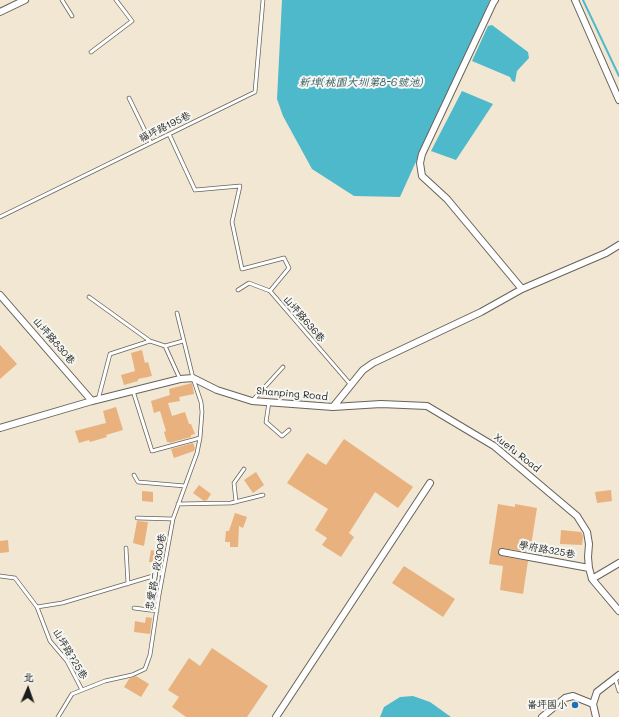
<!DOCTYPE html>
<html>
<head>
<meta charset="utf-8">
<style>
	body { margin:0 }
	#map { position:relative; width:619px; height:717px; overflow:hidden; background:#f1e7d2; font-family:Mali,"LXGW WenKai TC",sans-serif }
	canvas { display:block }
	.north { position:absolute; left:8px; top:669px; width:40px; height:40px; -webkit-text-stroke:3px #f6f6f2; paint-order:stroke; rotate:2deg; font-size:11px; font-weight:700; line-height:16px; text-align:center; color:#1c1c1c }
	.north::after { content:''; display:block; margin:auto; width:14px; height:18px; background:#1c1c1c; clip-path:polygon(50% 0,100% 100%,50% 72%,0 100%) }
</style>
</head>
<body>
<div id="map">
<canvas width="619" height="717"></canvas>
<div class="north">北</div>
</div>
<script>
const context = document.querySelector('canvas').getContext('2d');
context.lineJoin = 'round';
function fill(path, color) { context.fillStyle = color; context.fill(path, 'evenodd'); }
function trace(path, color, width, dash) { context.strokeStyle = color; context.lineWidth = width; context.lineCap = dash ? 'butt' : 'round'; context.setLineDash(dash || []); context.stroke(path); }
function write(font, color, halo, rows, align = 'center') {
  context.font = font + ' Mali,"LXGW WenKai TC",sans-serif'; context.lineWidth = 4; context.setLineDash([]); context.textBaseline = 'middle'; context.strokeStyle = halo; context.fillStyle = color; for (const [text, x, y, turn = 0] of rows) {
    context.save(); context.translate(x, y); context.rotate((+turn || 0) * Math.PI / 180); context.textAlign = isNaN(turn) ? turn : align; if (halo) context.strokeText(text, 0, 0); context.fillText(text, 0, 0); context.restore();
  }
}
const water = new Path2D(`
	M282,0H490L463,64L414,166L400,197L354,196L312,169L283,116L277,99Z
	M492,25L528,52L529,58L517,71L515,82L512,81L510,77L472,61L488,26Z
	M462,91L493,104L456,160L431,151Z
	M413,696L430,702L451,717H380L384,707L400,697Z`);
const stream = new Path2D(`
	M583,0L619,76`);
const building = new Path2D(`
	M0,345L17,364L0,379Z
	M142,350L145,363L148,362L152,376L138,379V381L124,385L121,375L135,371L131,353Z
	M192,383L194,394L179,397L180,401L168,403L172,416L185,412L189,424H191L195,434L191,435V437L169,443V442H167L164,432L166,431L160,411L154,413L151,401L170,395L169,389Z
	M116,407L123,430L106,435L107,437L90,442L89,440L79,443L75,431L106,423L103,411Z
	M344,439L413,487L398,508L375,492L349,533L354,537L341,557L322,545L327,538L315,530L328,509L287,483L307,453L326,465Z
	M193,443L195,448L194,451L174,458L171,449Z
	M256,472L264,485L253,493L244,480Z
	M199,485L211,494L207,500L204,501L193,493Z
	M611,490L612,501L597,503L595,492Z
	M142,491L153,492V502L142,501Z
	M498,504L515,507V504L537,508L530,552L502,548L499,549L498,552L499,555L501,556L528,561L523,594L500,590L503,566L489,564Z
	M235,513L247,517L243,528L239,526L238,547H230V542H225L226,531H229Z
	M137,521L148,522L144,546L133,543Z
	M561,530L581,532L583,536L582,545L560,544Z
	M8,540L9,552L0,553V541Z
	M151,550L162,552L160,563L149,562Z
	M404,566L455,599L443,617L392,583Z
	M146,617L152,618L150,634L134,632L135,621L145,623Z
	M212,648L268,686L247,717H186L172,707L179,697L168,690L189,658L200,666Z
	M136,676L149,684L141,697L124,687L129,679Z`);
const service = new Path2D(`
	M62,0L72,16
	M91,52L132,21L116,0
	M129,98L151,143
	M169,134L195,190L240,186L232,222L242,269L284,258L289,268L270,291L351,385
	M0,217L255,92L263,0
	M238,290L249,283L270,291
	M89,297L150,341
	M165,346L183,341
	M133,391L152,451L200,438
	M98,400L110,354L150,341L165,346L180,379
	M253,400L283,367
	M269,402L266,422L282,436L289,430
	M134,475L138,482L185,486
	M236,502L234,483L244,469
	M178,504L231,503L263,495
	M137,518L173,519
	M126,548L128,584
	M0,576L15,578L37,607L50,641L67,661L82,690
	M37,607L62,603L163,573
	M134,608L157,611
	M615,678L619,691
	M58,717L72,694L105,681L132,675L145,669L150,655L159,595L173,519L197,453L200,438L202,412L201,402L193,378L177,313`);
const minor = new Path2D(`
	M495,0L493,3L422,154L420,163L422,176L447,199L522,289
	M575,0L619,100
	M0,12L25,0
	M0,295L92,401
	M333,407L381,404L427,406L494,446L577,516L587,532L589,544L588,557L589,568L592,579L619,611
	M0,428L92,401L180,379L193,378L217,390L252,401L333,407L363,370L373,363L481,312L522,289L606,253L619,245
	M502,552L589,568
	M592,579L619,563
	M276,717L430,483
	M542,717L565,698L573,696L593,704
	M596,717L593,704L597,692L619,675`);
const markers = [
	[575,705,4,"#1f6fb2"]
];
const streetNames = [
	["福坪路195巷",165,127,-26],
	["山坪路636巷",304,319,49],
	["山坪路830巷",54,341,49],
	["Shanping Road",292,394,5],
	["Xuefu Road",517,453,38],
	["學府路325巷",547,550,10],
	["忠愛路二段300巷",156,572,-80],
	["山坪路725巷",70,654,59]
];
const poiNames = [
	["崙坪國小",567,705]
];
const waterNames = [
	["新埤(桃園大圳第8-6號池)",361,83]
];
fill(water, '#4fb9cc');
trace(stream, '#4fb9cc', 2);
fill(building, '#e8b17d');
trace(service, '#67635c', 4.5);
trace(minor, '#67635c', 8);
trace(service, '#fff', 3);
trace(minor, '#fff', 6);
for (const [x, y, r, color] of markers) { const dot = new Path2D(); dot.arc(x, y, r, 0, 2 * Math.PI); context.fillStyle = color; context.fill(dot); trace(dot, '#f6f6f2', 1.5); }
write('10px', '#1c1c1c', '#f6f6f2', streetNames);
write('10px', '#1c1c1c', '#f6f6f2', poiNames, 'right');
write('italic 11px', '#305b62', '#f6f6f2', waterNames);
</script>
</body>
</html>
